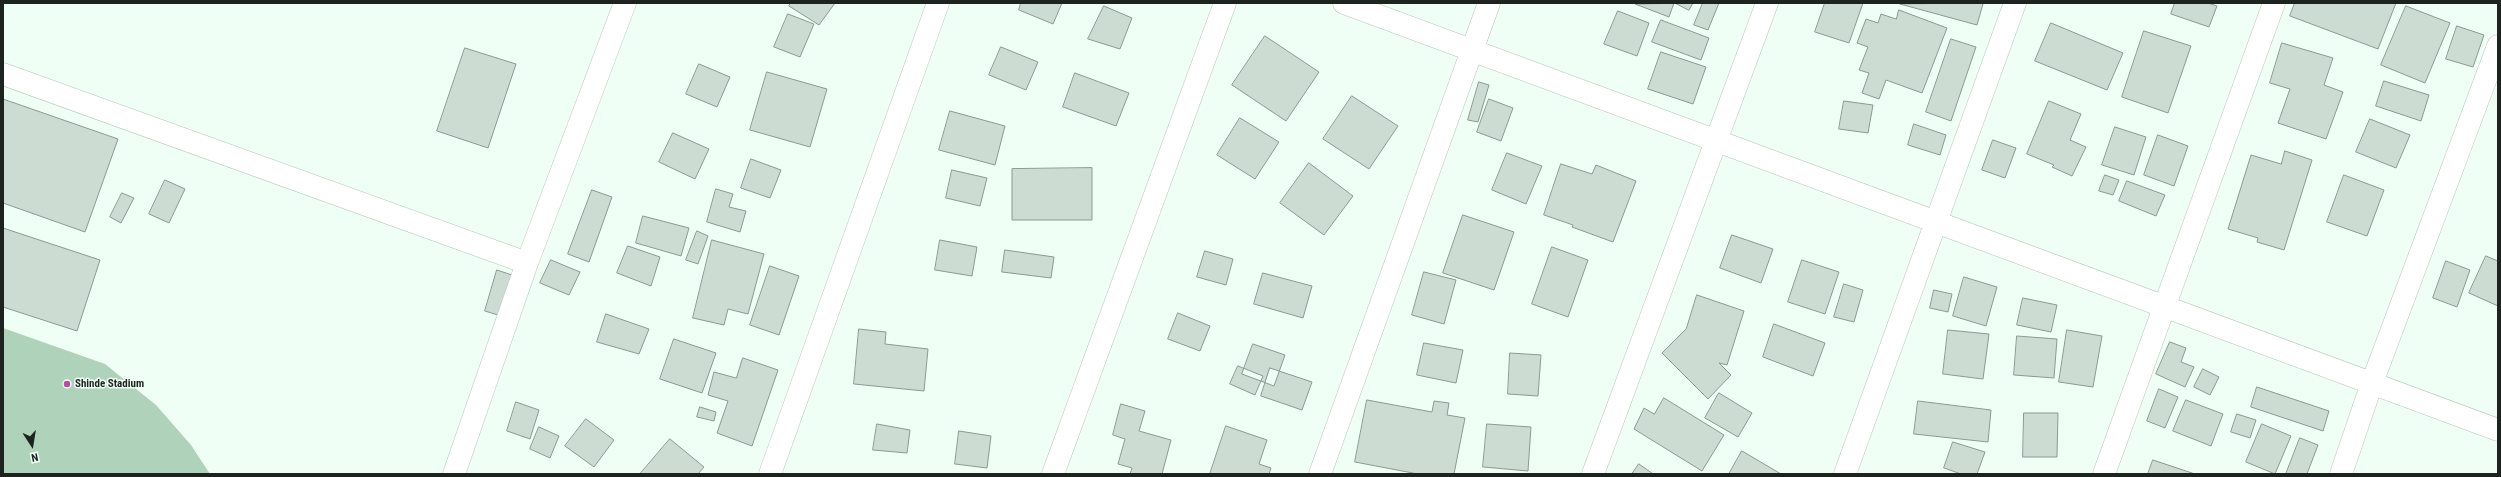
<!DOCTYPE html>
<html>
<head>
<meta charset="utf-8">
<style>
	body { margin:0 }
	#map { position:relative; width:2501px; height:477px; overflow:hidden; background:#f0fff5; font-family:"Roboto Condensed",sans-serif }
	canvas { display:block }
	.frame { position:absolute; inset:0; border:4px solid #1d231f; pointer-events:none }
	.north { position:absolute; left:12px; top:425px; width:40px; height:40px; -webkit-text-stroke:3px #f0fff5; paint-order:stroke; rotate:168deg; font-size:11px; font-weight:700; line-height:16px; text-align:center; color:#1d231f }
	.north::after { content:''; display:block; margin:auto; width:14px; height:18px; background:#1d231f; clip-path:polygon(50% 0,100% 100%,50% 72%,0 100%) }
</style>
</head>
<body>
<div id="map">
<canvas width="2501" height="477"></canvas>
<div class="frame"></div>
<div class="north">N</div>
</div>
<script>
const context = document.querySelector('canvas').getContext('2d');
context.lineJoin = 'round';
function fill(path, color) { context.fillStyle = color; context.fill(path, 'evenodd'); }
function trace(path, color, width, dash) { context.strokeStyle = color; context.lineWidth = width; context.lineCap = dash ? 'butt' : 'round'; context.setLineDash(dash || []); context.stroke(path); }
function write(font, color, halo, rows, align = 'center') {
  context.font = font + ' "Roboto Condensed",sans-serif'; context.lineWidth = 3; context.setLineDash([]); context.textBaseline = 'middle'; context.strokeStyle = halo; context.fillStyle = color; for (const [text, x, y, turn = 0] of rows) {
    context.save(); context.translate(x, y); context.rotate((+turn || 0) * Math.PI / 180); context.textAlign = isNaN(turn) ? turn : align; if (halo) context.strokeText(text, 0, 0); context.fillText(text, 0, 0); context.restore();
  }
}
const green = new Path2D(`
	M3,328L105,364L156,405L191,445L210,474H3Z`);
const building = new Path2D(`
	M791,3H835L819,25L789,6Z
	M1021,3H1062L1053,24L1019,10Z
	M1674,3L1669,17L1635,4L1693,3L1689,10Z
	M1703,3H1719L1708,30L1694,25Z
	M1825,3H1863L1849,43L1815,32Z
	M1980,3L1983,4L1977,25L1900,4Z
	M2175,3H2208L2217,6L2209,27L2171,14Z
	M2295,3H2396L2378,49L2290,16Z
	M1104,6L1132,18L1120,49L1088,39Z
	M2406,6L2450,23L2425,83L2381,65Z
	M1899,10L1947,28L1922,93L1886,80L1879,99L1862,93L1869,73L1859,70L1868,47L1857,43L1866,19L1878,23L1881,14L1896,19Z
	M1618,11L1649,23L1637,56L1604,44Z
	M788,14L814,24L800,57L774,47Z
	M1661,20L1709,38L1701,60L1652,42Z
	M2051,23L2123,53L2107,90L2035,61Z
	M2457,26L2484,35L2473,67L2446,59Z
	M2144,31L2191,46L2168,113L2122,97Z
	M1265,36L1319,72L1286,121L1232,85Z
	M1951,39L1976,47L1951,121L1926,112Z
	M2282,43L2333,58L2324,85L2343,92L2326,139L2278,123L2290,89L2270,83Z
	M1001,47L1038,62L1026,90L989,75Z
	M465,48L516,64L488,148L437,131Z
	M1661,52L1706,67L1693,104L1648,89Z
	M699,64L730,77L717,107L686,94Z
	M767,72L827,89L810,147L750,130Z
	M1075,73L1129,93L1116,126L1063,107Z
	M2384,81L2429,95L2421,121L2376,106Z
	M1479,82L1489,85L1478,122L1468,120Z
	M1352,96L1398,126L1369,169L1323,139Z
	M3,99L118,139L85,232L3,203Z
	M1489,99L1513,108L1501,141L1477,132Z
	M1844,101L1873,105L1868,133L1839,129Z
	M2049,101L2081,114L2070,140L2086,147L2072,176L2052,167L2054,165L2027,154Z
	M950,111L1005,126L995,165L939,150Z
	M1240,118L1279,142L1255,179L1217,155Z
	M2370,119L2410,135L2396,168L2356,152Z
	M1914,124L1946,135L1940,155L1908,145Z
	M2115,127L2146,137L2134,175L2102,165Z
	M673,133L709,149L695,179L659,162Z
	M2158,135L2188,146L2174,186L2144,175Z
	M1993,140L2016,148L2005,178L1982,170Z
	M2285,151L2312,160L2284,250L2257,242L2258,238L2228,229L2251,155L2281,164Z
	M1507,153L1542,166L1526,204L1492,190Z
	M751,159L781,170L770,198L741,188Z
	M1309,163L1353,196L1324,235L1280,203Z
	M1561,164L1592,174L1596,165L1636,181L1613,242L1572,227L1573,225L1544,215Z
	M1092,168V220H1012V169Z
	M952,170L987,178L980,206L946,198Z
	M2105,175L2119,180L2113,195L2099,191Z
	M2344,175L2384,190L2367,236L2327,222Z
	M165,180L185,189L169,223L149,214Z
	M2127,181L2165,195L2156,216L2119,201Z
	M716,189L733,194L729,207L746,211L740,232L707,222Z
	M592,190L612,197L589,262L568,254Z
	M122,193L134,198L121,223L110,217Z
	M1463,215L1514,232L1494,290L1443,273Z
	M643,216L689,228L681,256L636,243Z
	M3,228L100,260L77,331L3,307Z
	M697,231L708,236L698,264L686,260Z
	M1732,235L1773,249L1761,283L1720,268Z
	M712,240L764,254L748,314L728,309L724,325L693,318Z
	M940,240L977,247L972,276L935,270Z
	M628,246L660,257L651,286L617,273Z
	M1552,247L1588,260L1568,317L1532,304Z
	M1005,250L1054,257L1051,278L1002,272Z
	M1205,251L1233,259L1226,285L1197,277Z
	M2486,256L2498,261V306L2469,293Z
	M551,260L580,272L569,295L540,283Z
	M1802,260L1839,272L1825,314L1788,302Z
	M2446,261L2470,270L2457,307L2433,298Z
	M770,266L799,276L779,335L750,325Z
	M497,270L515,276L501,316L485,311Z
	M1424,272L1456,280L1444,324L1412,315Z
	M1263,273L1312,286L1303,318L1254,304Z
	M1964,277L1997,287L1986,326L1953,316Z
	M1844,284L1863,290L1854,322L1834,317Z
	M1934,290L1952,294L1948,312L1930,308Z
	M1697,295L1744,311L1727,365L1719,363L1731,375L1708,399L1662,353L1686,329Z
	M2023,298L2057,305L2051,332L2017,325Z
	M1178,313L1210,326L1200,351L1168,339Z
	M606,314L649,329L639,354L597,342Z
	M1774,324L1825,343L1813,376L1763,357Z
	M859,329L886,332L885,344L928,349L924,391L854,384Z
	M1948,330L1989,334L1983,379L1943,374Z
	M2067,330L2102,336L2093,387L2059,382Z
	M2017,336L2057,339L2054,378L2014,375Z
	M674,339L716,353L702,393L660,379Z
	M2170,342L2186,348L2181,362L2194,367L2185,387L2156,374Z
	M1424,343L1463,350L1456,383L1417,375Z
	M1253,344L1285,355L1274,386L1242,374Z
	M1510,353L1541,355L1538,396L1508,394Z
	M743,358L778,370L752,446L717,433L728,401L708,395L714,372L736,378Z
	M1238,366L1263,376L1255,395L1230,384Z
	M1270,368L1312,382L1302,410L1261,396Z
	M2203,369L2219,377L2210,395L2194,387Z
	M2257,387L2329,411L2323,431L2251,407Z
	M2159,389L2178,397L2165,428L2147,421Z
	M1719,393L1752,413L1738,437L1705,418Z
	M1664,398L1724,435L1702,471L1634,429L1644,408L1654,414Z
	M1367,400L1432,412L1434,401L1449,403L1447,415L1465,418L1454,474H1418L1355,462Z
	M2186,400L2223,414L2211,446L2173,431Z
	M1918,401L1991,410L1988,442L1914,434Z
	M516,402L539,410L530,439L507,431Z
	M1121,404L1145,411L1139,431L1171,440L1162,474H1130L1132,468L1118,464L1125,439L1113,435Z
	M700,407L716,412L714,421L697,417Z
	M2024,413H2058L2057,457H2023Z
	M2237,414L2256,420L2250,438L2231,432Z
	M586,419L614,440L594,467L565,446Z
	M877,424L910,430L907,453L873,450Z
	M1487,424L1531,427L1528,471L1483,467Z
	M2262,424L2291,436L2275,474L2246,462Z
	M1226,426L1267,440L1259,464L1271,468L1269,474H1210Z
	M539,427L559,436L550,458L530,449Z
	M959,431L991,436L987,468L955,464Z
	M2300,438L2318,445L2307,474H2286Z
	M670,439L704,467L698,474H640Z
	M1953,442L1985,452L1977,474H1961L1944,468Z
	M1742,451L1781,474H1729Z
	M2153,460L2195,474H2148Z
	M1639,464L1653,474H1632Z`);
const minor = new Path2D(`
	M1344,3L2498,430
	M3,74L527,263
	M454,474L527,263L625,3
	M770,474L938,3
	M1053,474L1225,3
	M1320,474L1489,3
	M1593,474L1767,3
	M1845,474L2015,3
	M2104,474L2274,3
	M2341,474L2372,383L2498,46`);
const markers = [
	[67,384,4,"#bc4ba6"]
];
const poiNames = [
	["Shinde Stadium",75,384]
];
fill(green, '#aed3ba');
fill(building, '#cddcd2');
trace(building, '#8b9990', 1);
trace(minor, '#b8c7bd', 23);
trace(minor, '#fff', 22);
for (const [x, y, r, color] of markers) { const dot = new Path2D(); dot.arc(x, y, r, 0, 2 * Math.PI); context.fillStyle = color; context.fill(dot); trace(dot, '#f0fff5', 1.5); }
write('bold 11px', '#1d231f', '#f0fff5', poiNames, 'left');
</script>
</body>
</html>
